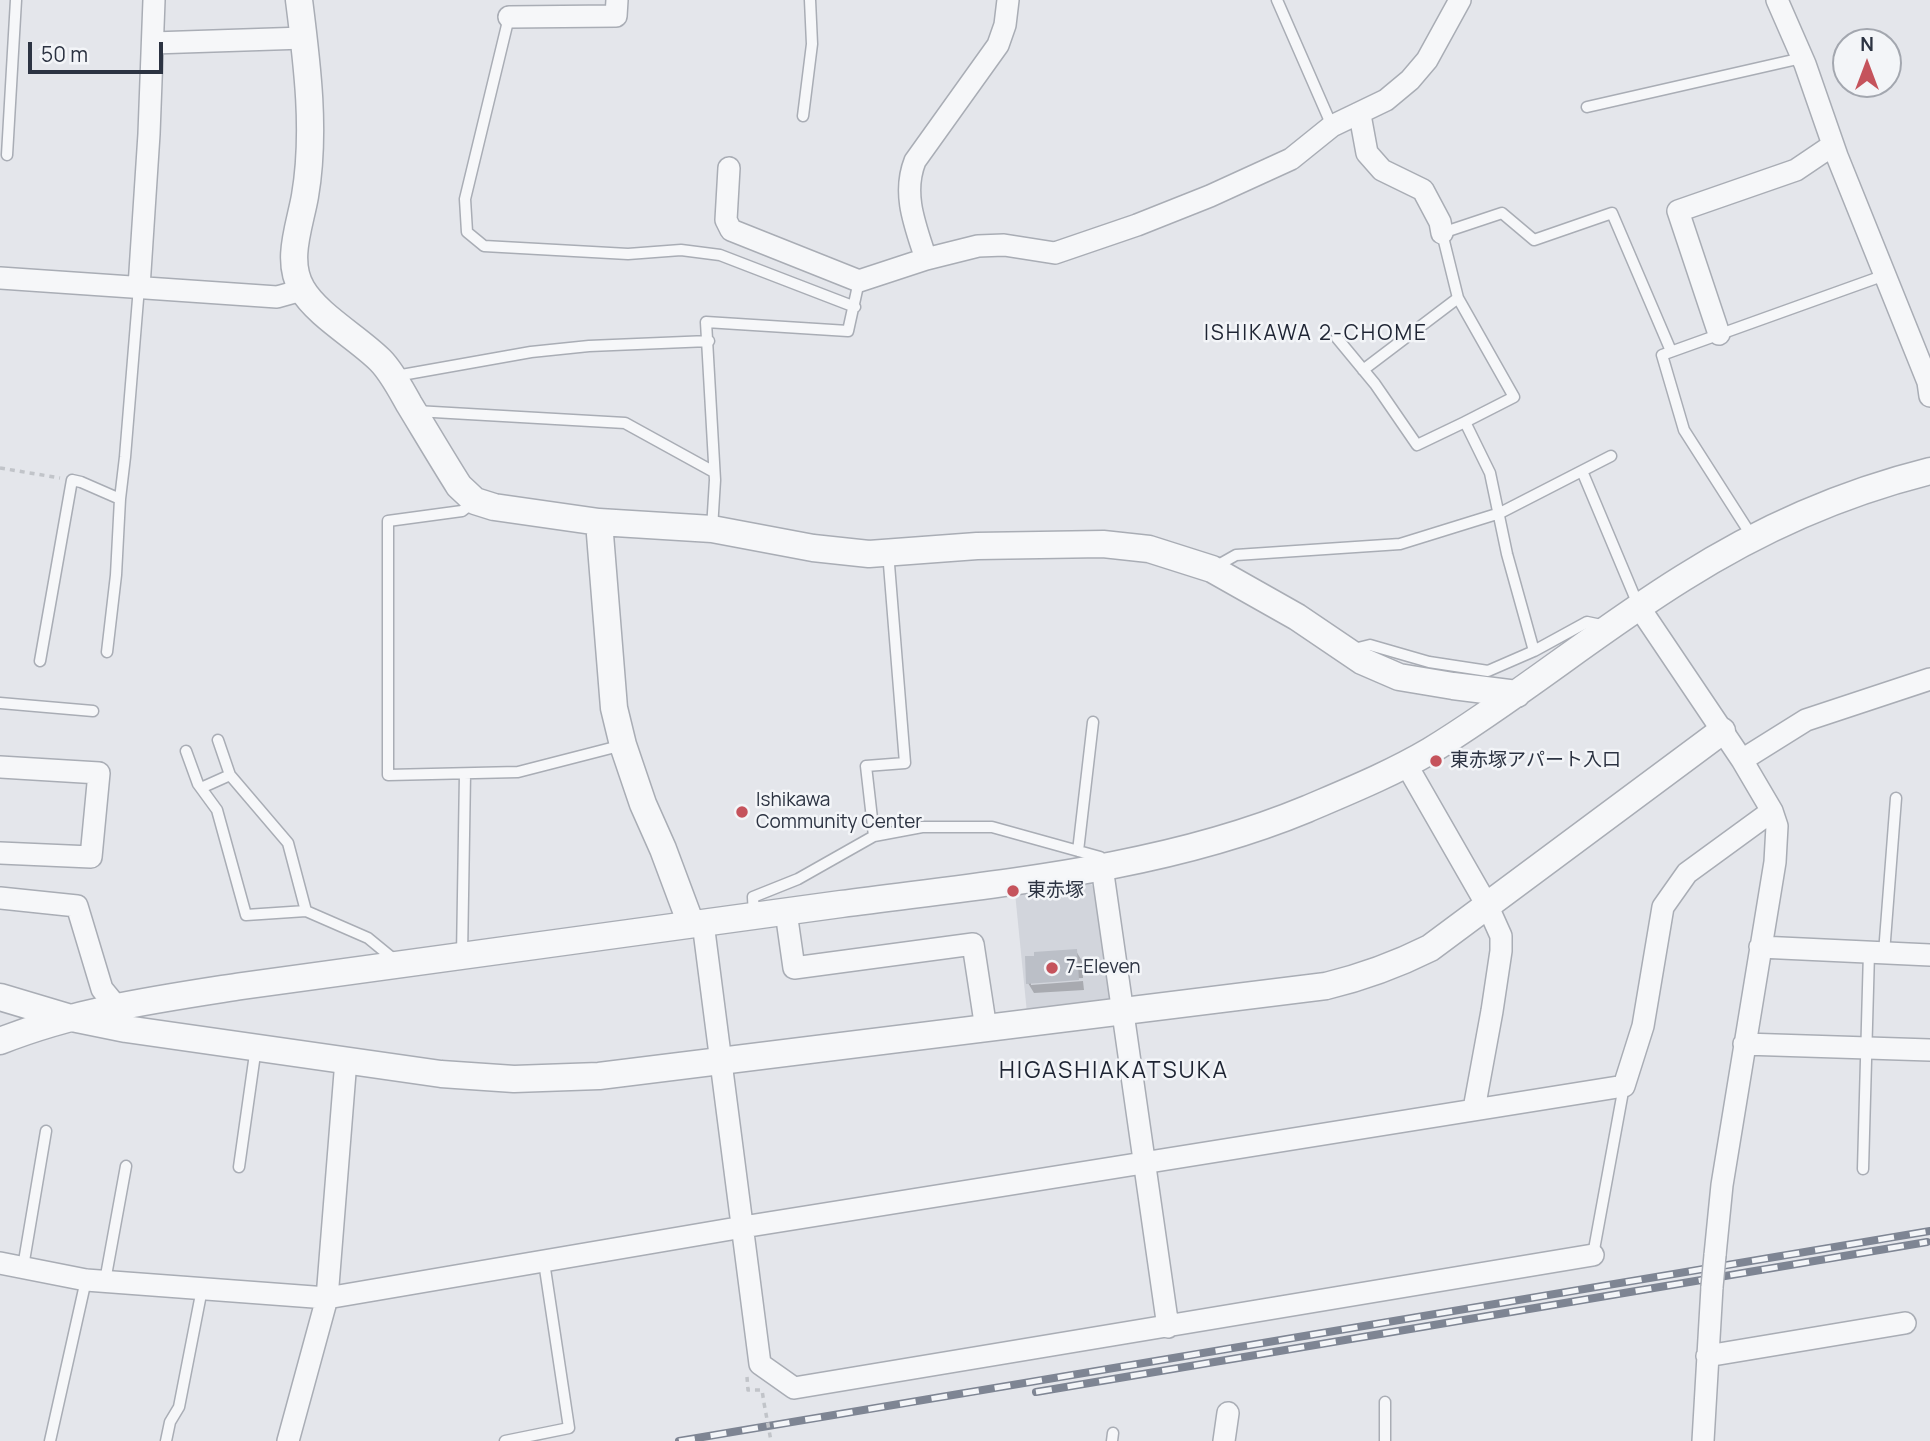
<!DOCTYPE html>
<html>
<head>
<meta charset="utf-8">
<style>
	body { margin:0 }
	#map { position:relative; width:1930px; height:1441px; overflow:hidden; background:#e4e6eb; font-family:Manrope,sans-serif }
	canvas { display:block }
	.north { position:absolute; left:1832px; top:28px; width:70px; height:70px; box-sizing:border-box; background:#f3f5f8; border:2px solid #a3a7af; border-radius:50%; rotate:0deg; font-size:19px; font-weight:700; line-height:28px; text-align:center; color:#2c3342 }
	.north::after { content:''; display:block; margin:auto; width:24px; height:32px; background:#c5535c; clip-path:polygon(50% 0,100% 100%,50% 72%,0 100%) }
	.scale { position:absolute; left:28px; top:42px; width:135px; height:32px; box-sizing:border-box; border:4px solid #2c3342; border-top:0; padding-left:9px; font-size:21px; line-height:24px; white-space:nowrap; color:#2c3342; -webkit-text-stroke:5px #f3f5f8; paint-order:stroke }
</style>
</head>
<body>
<div id="map">
<canvas width="1930" height="1441"></canvas>
<div class="north">N</div>
<div class="scale">50 m</div>
</div>
<script>
const context = document.querySelector('canvas').getContext('2d');
context.lineJoin = 'round';
function fill(path, color) { context.fillStyle = color; context.fill(path, 'evenodd'); }
function trace(path, color, width, dash) { context.strokeStyle = color; context.lineWidth = width; context.lineCap = dash ? 'butt' : 'round'; context.setLineDash(dash || []); context.stroke(path); }
function write(font, color, halo, rows, align = 'center') {
  context.font = font + ' Manrope,"Noto Sans JP",sans-serif'; context.lineWidth = 5; context.setLineDash([]); context.textBaseline = 'middle'; context.strokeStyle = halo; context.fillStyle = color; for (const [text, x, y, turn = 0] of rows) {
    context.save(); context.translate(x, y); context.rotate((+turn || 0) * Math.PI / 180); context.textAlign = isNaN(turn) ? turn : align; if (halo) context.strokeText(text, 0, 0); context.fillText(text, 0, 0); context.restore();
  }
}
const built = new Path2D(`
	M1091,884L1096,891L1111,996L1105,1003L1027,1013L1015,893Z`);
const shadow = new Path2D(`
	M1076,951L1082,961L1083,978L1031,981V985L1083,981L1084,990L1034,993L1028,983Z`);
const building = new Path2D(`
	M1077,949L1079,980L1026,984L1025,956H1034V952Z`);
const path = new Path2D(`
	M0,468L60,478
	M747,1377L748,1390H762L764,1403`);
const service = new Path2D(`
	M1277,0L1332,126
	M509,17L465,199L467,232L484,246L628,254L681,250L720,255L855,307
	M1587,107L1802,58
	M803,116L812,44L810,0
	M7,155L16,0
	M1337,338L1375,384L1417,445L1465,422
	M1363,370L1458,298
	M396,376L531,352L589,346L709,341
	M416,411L625,423L714,472
	M1582,471L1639,607
	M475,501L462,511L388,521V775L518,772L623,745
	M712,529L715,480L706,322L848,331L859,281
	M1753,538L1684,430L1662,355L1885,275
	M1213,568L1236,555L1400,544L1500,513L1611,456
	M1350,650L1370,645L1429,662L1488,671L1534,651L1587,622L1606,626
	M1534,651L1507,554L1490,473L1465,422L1514,397L1458,298L1442,233L1502,213L1534,240L1612,213L1671,351
	M107,652L116,575L120,499L125,457L139,287
	M40,661L72,480L81,482L120,499
	M0,703L93,711
	M218,740L230,775L288,843L306,911
	M186,751L198,784L217,810L246,915L306,911L368,938L396,961
	M201,788L230,775
	M874,836L866,766L905,763L888,552
	M1078,851L1093,722
	M754,916L753,897L798,879L874,836L922,827H992L1100,857L1101,864
	M1884,953L1896,798
	M462,956L465,774
	M239,1167L256,1047
	M1863,1169L1869,952
	M1593,1255L1624,1086
	M23,1267L46,1131
	M105,1281L126,1166
	M1385,1402V1441
	M50,1441L86,1280
	M166,1441L170,1422L179,1407L202,1289
	M505,1441L569,1428L544,1262
	M1112,1441L1113,1433`);
const minor = new Path2D(`
	M1777,0L1805,64L1837,156L1928,382L1930,396
	M509,17L616,16L617,0
	M153,43L304,38
	M1360,115L1367,153L1382,170L1423,190L1440,222L1442,233
	M729,168L726,220L731,230L859,281L926,259L978,246L1004,245L1055,253L1137,225L1210,196L1291,159L1332,126L1386,100L1410,80L1427,60L1460,0
	M926,259C915,225 902,194 915,161L998,45L1005,25L1008,0
	M0,278L277,297L302,290
	M139,287L149,134L154,0
	M1719,334L1678,211L1796,170L1833,145
	M1639,607L1742,760L1772,811L1777,826L1775,862L1722,1185L1715,1255
	M1742,760L1806,720L1930,679
	M1406,764L1488,907L1501,936V951L1492,1011L1474,1109
	M0,767L99,773L91,857L0,853
	M1102,867L1168,1327
	M0,898L77,906L102,989L116,1006
	M786,912L794,968L973,944L986,1029
	M703,923L760,1364L794,1388L1593,1255
	M1760,947L1930,955
	M1744,1044L1930,1050
	M0,1263L86,1280L327,1298L743,1227L1624,1086L1643,1026L1663,907L1687,873L1772,811
	M1707,1356L1905,1323
	M288,1441L327,1298L346,1060
	M1224,1441L1228,1413
	M1703,1441L1712,1287`);
const tertiary = new Path2D(`
	M299,0C307,63 316,132 305,196C300,225 285,261 302,289C317,315 358,338 380,360C392,372 401,390 409,404C426,432 442,459 459,486L475,501L494,507L599,522L614,708L623,745L643,804L663,849L691,924
	M599,522L712,529L813,548L869,554L977,546L1103,544L1149,549L1212,569L1297,617L1362,661L1399,677L1453,686L1517,694
	M0,997L67,1017L126,1029L441,1074L514,1079L599,1076L1326,986C1363,977 1396,965 1430,948L1722,731
	M0,1041C78,1010 159,999 242,986C442,959 641,931 841,904C998,883 1160,870 1307,809C1349,791 1391,774 1430,751C1517,698 1596,632 1683,578C1760,529 1842,493 1930,471`);
const rail = new Path2D(`
	M1036,1392L1927,1242
	M679,1441L1930,1231`);
const pathBridge = new Path2D(`
	M764,1403L771,1441`);
const minorBridge = new Path2D(`
	M1712,1287L1715,1255`);
const markers = [
	[1436,761,7,"#c5535c"],
	[742,812,7,"#c5535c"],
	[1013,891,7,"#c5535c"],
	[1052,968,7,"#c5535c"]
];
const poiNames = [
	["東赤塚アパート入口",1450,761],
	["Ishikawa",756,801],
	["Community Center",756,823],
	["東赤塚",1027,891],
	["7-Eleven",1066,968]
];
const neighbourhoodNames = [
	["ISHIKAWA 2-CHOME",1316,334]
];
const quarterNames = [
	["HIGASHIAKATSUKA",1114,1072]
];
fill(built, '#d2d5dc');
fill(shadow, '#0003');
fill(building, '#bbbfc7');
trace(service, '#a9adb5', 13);
trace(minor, '#a9adb5', 24);
trace(tertiary, '#a9adb5', 29);
trace(path, '#c1c4c9', 3.5, [5, 5]);
trace(service, '#f6f7f9', 10);
trace(minor, '#f6f7f9', 21);
trace(tertiary, '#f6f7f9', 26);
trace(rail, '#7e8593', 8);
trace(rail, '#f3f5f8', 5, [16]);
trace(minorBridge, '#a9adb5', 24, []);
trace(pathBridge, '#c1c4c9', 3.5, [5, 5]);
trace(minorBridge, '#f6f7f9', 21);
for (const [x, y, r, color] of markers) { const dot = new Path2D(); dot.arc(x, y, r, 0, 2 * Math.PI); context.fillStyle = color; context.fill(dot); trace(dot, '#f3f5f8', 2.5); }
write('19px', '#2c3342', '#f3f5f8', poiNames, 'left');
context.letterSpacing = '2px';
write('21px', '#1e2433', '#f3f5f8', neighbourhoodNames);
context.letterSpacing = '0px';
context.letterSpacing = '2px';
write('23px', '#1e2433', '#f3f5f8', quarterNames);
context.letterSpacing = '0px';
</script>
</body>
</html>
